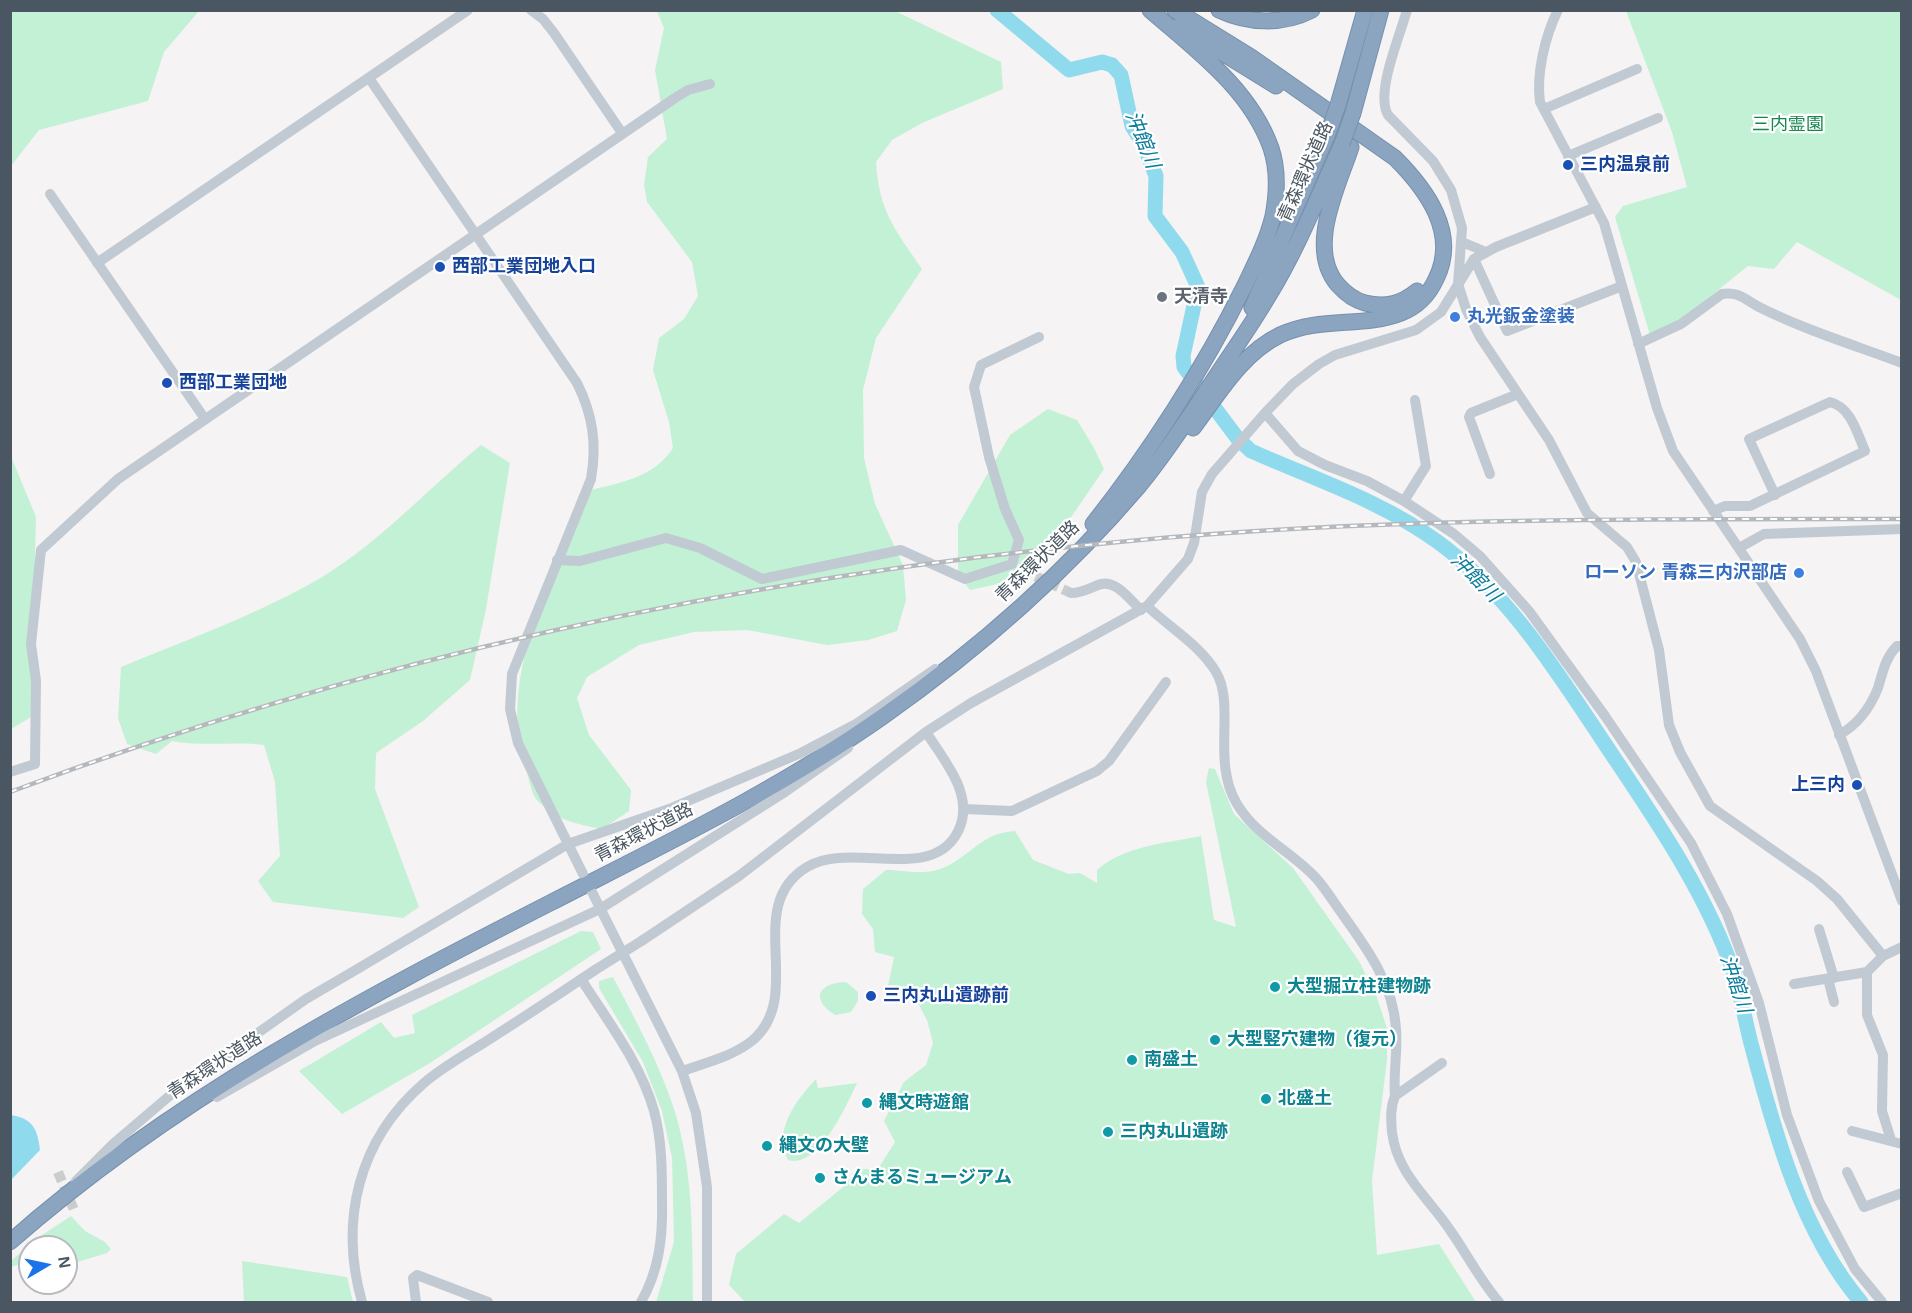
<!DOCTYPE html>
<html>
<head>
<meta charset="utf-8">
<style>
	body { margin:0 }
	#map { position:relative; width:1912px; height:1313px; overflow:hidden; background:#f5f3f3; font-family:Helvetica,sans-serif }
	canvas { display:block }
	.frame { position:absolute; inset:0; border:12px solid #4a5661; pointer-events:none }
	.north { position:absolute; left:18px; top:1235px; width:60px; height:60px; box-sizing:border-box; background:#fff; border:2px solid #b7bbc0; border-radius:50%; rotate:81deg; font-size:16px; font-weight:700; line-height:24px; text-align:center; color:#4a5661 }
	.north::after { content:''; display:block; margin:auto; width:21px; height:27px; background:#1a73e8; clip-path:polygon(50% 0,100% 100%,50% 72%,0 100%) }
</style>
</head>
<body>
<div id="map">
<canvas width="1912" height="1313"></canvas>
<div class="frame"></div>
<div class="north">N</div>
</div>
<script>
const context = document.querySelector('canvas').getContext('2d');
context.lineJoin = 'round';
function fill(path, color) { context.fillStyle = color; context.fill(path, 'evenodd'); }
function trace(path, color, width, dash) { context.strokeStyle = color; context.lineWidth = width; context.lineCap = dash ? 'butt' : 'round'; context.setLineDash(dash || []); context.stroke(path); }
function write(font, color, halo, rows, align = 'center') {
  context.font = font + ' Helvetica,"Noto Sans JP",sans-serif'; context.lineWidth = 4.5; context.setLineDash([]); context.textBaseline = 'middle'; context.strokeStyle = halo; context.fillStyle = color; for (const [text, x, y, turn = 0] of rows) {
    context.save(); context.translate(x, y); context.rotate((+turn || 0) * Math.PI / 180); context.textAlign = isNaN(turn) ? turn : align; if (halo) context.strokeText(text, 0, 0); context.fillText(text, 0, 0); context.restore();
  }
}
const green = new Path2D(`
	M11,10H199V11L164,52L148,101L39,130L11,166Z
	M657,11H895L1001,62L1003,89L922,123L892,140L876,162C879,212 895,229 922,269L876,338L863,390L864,458L875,504L903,565L906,600L897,631L868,640L827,645L747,630L694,632L639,645L587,677L577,698L589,735L631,790L629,811L602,829C576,824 555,820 537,800C531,793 529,778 526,770C496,674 553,575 591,490C623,482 654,477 673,448L669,422L653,370L659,338L684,319L698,296L692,262L647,202L644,185L648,157L667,139L655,70L664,28Z
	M1626,11H1901V300L1797,242L1774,269L1748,266L1677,323L1650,335L1615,217L1623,206L1687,187L1672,132Z
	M1048,409L1077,420L1094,448L1104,469L1048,551L1007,582L970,590L958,575V525L1010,435Z
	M481,445L510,463L486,609L470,680L423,721L376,753L375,789L419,907L403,918L273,902L258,881L280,856L275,782L264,745C233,741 202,747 172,741L156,754L127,744L118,718L121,667C184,641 250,617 310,584C374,549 425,491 481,445Z
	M10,454L36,517L31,717L13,728L10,727Z
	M1209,768L1215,769L1234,814L1293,868L1359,961L1376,995L1387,1028V1060L1372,1181L1377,1255L1439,1244L1476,1302H745L729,1285L736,1254L784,1214L799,1223L842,1188L858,1169H878L895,1142L884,1121L904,1082L926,1065L933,1043L927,1020L914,996L887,991L894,957L875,952L873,929L862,914L863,889L886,870C900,870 919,874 933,871C966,864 977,833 1015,831L1033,860L1069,874L1080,873L1097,883V870C1124,846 1166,843 1201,836L1214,920L1236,927L1206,782Z
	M581,931L593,932L601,949L430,1063L342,1114L299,1071L381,1022L394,1038L415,1033L412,1015Z
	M613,977C635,1019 658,1061 673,1106C694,1169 692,1237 693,1302H656L674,1242L672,1158L662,1111L643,1062L599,988V981Z
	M846,982L858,992V1001L851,1012L835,1015C810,999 818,983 846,982Z
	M816,1079L818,1088L857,1083C847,1104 819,1169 788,1160C772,1131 797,1099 816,1079Z
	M71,1216L85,1231L105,1242L111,1249L107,1253L74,1263L66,1261V1247H30V1261L11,1267V1261L36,1239Z
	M242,1261L347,1277L353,1302H244Z`);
const water = new Path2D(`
	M11,1115C33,1119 37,1128 40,1150L11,1180Z`);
const river = new Path2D(`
	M997,10L1069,70L1102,62L1112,65L1121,75L1132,126L1144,145L1156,176L1155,216L1182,252L1198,287L1183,356L1184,367L1238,439L1251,451C1314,479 1382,501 1438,542C1509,594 1557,672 1605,744C1653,816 1705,890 1734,973C1742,997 1745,1023 1752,1047C1775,1134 1802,1233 1861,1302`);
const minorTunnel = new Path2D(`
	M1022,570L1071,593
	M58,1172L74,1210`);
const minor = new Path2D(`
	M531,10L543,19L554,33L622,133
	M1407,10C1400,36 1375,93 1388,115L1433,161L1451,190L1462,228L1458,284L1466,309L1480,337L1549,440L1587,513L1627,547L1636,562L1659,650L1669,725L1680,752L1710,806L1817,881L1837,899L1883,956L1902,947
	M1558,10C1545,36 1536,74 1540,102L1604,223L1657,408L1673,451L1800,639L1816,671L1902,901
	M369,78L577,383C593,415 597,444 591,479L512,674L510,709L518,743L583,874
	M1544,109L1637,69
	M1568,156L1658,118
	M50,194L205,419
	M1462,242L1486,252
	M1474,259L1507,331L1622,286
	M97,263L468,10
	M1638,344L1681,324L1722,294C1738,291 1746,300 1759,307C1805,330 1854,345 1902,363
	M1265,413L1298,451L1325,465L1367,481L1404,501L1454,534L1480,556L1529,611L1605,716L1691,843L1727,914L1759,1003L1787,1115L1819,1201L1855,1269L1882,1302
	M1490,474L1469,417L1471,413L1518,394
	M1404,501L1426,466L1415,400
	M1713,511L1725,506H1750L1865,451C1857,433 1851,407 1830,402L1749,439L1775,495
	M1739,548L1764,534L1902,529
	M557,560L580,561L666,538L700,548L762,579L901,550L965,579L1012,564L1019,540L1005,509L989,457L974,387L981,365L1039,337
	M1071,593C1081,593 1088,589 1098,585C1115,578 1129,599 1141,610
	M1147,606C1169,627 1200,645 1216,672C1236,706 1211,761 1237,804C1257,837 1291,851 1316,878C1326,889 1334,903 1343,915C1368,950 1393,984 1396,1028C1398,1051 1393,1073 1395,1096
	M1839,735C1857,725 1870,708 1878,688C1883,672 1885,658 1897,646H1902
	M10,772L35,764L36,681L31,644L41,550L118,479L675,98L688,90L710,84
	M964,809L1012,811L1097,771L1109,761L1166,682
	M592,892L682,1071
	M1819,929L1834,978
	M643,940L739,876L926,732L971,703L1147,606L1188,559L1194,543L1202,492L1212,474L1265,413L1293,384L1319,364L1335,355L1416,330L1441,312L1474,259L1496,247L1596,207
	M1867,972V1015L1883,1055L1882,1111L1891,1140
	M581,979C607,1020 641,1064 654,1111C662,1140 662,1171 662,1201C663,1237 659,1271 641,1302
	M1828,979L1834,1002
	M1794,984L1867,972L1883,956
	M1442,1063L1395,1096C1390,1108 1391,1119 1392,1132C1397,1174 1428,1197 1450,1230C1467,1254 1480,1280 1499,1302
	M217,1097L315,1041L600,909L785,792L848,748
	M1852,1131L1902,1144
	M1847,1172L1864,1207L1902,1193
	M76,1181L113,1144L174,1092L306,999L354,971L568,844L669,809L801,753L856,724L935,669
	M362,1302C339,1221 358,1140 424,1083C445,1065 472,1051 496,1035C529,1014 562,992 595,970
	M416,1302L413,1278L417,1275L488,1302
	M707,1302V1187L696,1113L682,1071C705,1063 734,1056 753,1040C806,994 742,906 807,867C849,841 928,882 956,835C978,798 945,762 926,732`);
const highway = new Path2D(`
	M1175,10L1251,57L1395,158C1426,189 1459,233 1436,279C1429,294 1417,307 1401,313C1363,328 1321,316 1280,335C1241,354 1218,395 1193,428
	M1219,10C1249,24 1283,25 1312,10
	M1179,26L1276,86
	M1338,105L1365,10
	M1353,113L1381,10
	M1351,147C1338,187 1306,248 1338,285C1346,294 1354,300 1365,303C1385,308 1401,304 1417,291
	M1252,308L1327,136
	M1093,524C1149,453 1204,368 1244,287C1255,264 1267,241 1273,216C1277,195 1278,169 1271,148C1250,89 1196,50 1150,10
	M10,1242C171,1100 360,1000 550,903C663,845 778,790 882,717C976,651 1065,573 1139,486C1165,454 1188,419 1211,384C1230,355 1251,326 1269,295C1298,248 1319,194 1342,144`);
const rail = new Path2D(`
	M10,792C370,657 747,576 1129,541C1385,517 1644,519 1902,519`);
const minorBridge = new Path2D(`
	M595,970L643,940`);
const highwayBridge = new Path2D(`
	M1327,136L1338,105
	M1342,144L1353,113`);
const markers = [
	[1568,165,6,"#1a4fb4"],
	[440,267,6,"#1a4fb4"],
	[1162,297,6,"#6b7280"],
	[1455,317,6,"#3f7fe0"],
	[167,383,6,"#1a4fb4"],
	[1799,573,6,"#3f7fe0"],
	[1857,785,6,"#1a4fb4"],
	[1275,987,6,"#0f9aa8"],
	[871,996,6,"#1a4fb4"],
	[1215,1040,6,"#0f9aa8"],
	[1132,1060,6,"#0f9aa8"],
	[1266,1099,6,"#0f9aa8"],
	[867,1103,6,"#0f9aa8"],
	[1108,1132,6,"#0f9aa8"],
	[767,1146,6,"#0f9aa8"],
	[820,1178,6,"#0f9aa8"]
];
const parkNames = [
	["三内霊園",1788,125]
];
const transitNames = [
	["三内温泉前",1580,165],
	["西部工業団地入口",452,267],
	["西部工業団地",179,383],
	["上三内",1845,785,"right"],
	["三内丸山遺跡前",883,996]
];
const streetNames = [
	["青森環状道路",1306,172,-66],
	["青森環状道路",1038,562,-44],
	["青森環状道路",644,833,-27],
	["青森環状道路",215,1066,-33]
];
const worshipNames = [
	["天清寺",1174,297]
];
const shopNames = [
	["丸光鈑金塗装",1467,317],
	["ローソン 青森三内沢部店",1787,573,"right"]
];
const cultureNames = [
	["大型掘立柱建物跡",1287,987],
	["大型竪穴建物（復元）",1227,1040],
	["南盛土",1144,1060],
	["北盛土",1278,1099],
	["縄文時遊館",879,1103],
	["三内丸山遺跡",1120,1132],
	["縄文の大壁",779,1146],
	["さんまるミュージアム",832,1178]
];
const waterNames = [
	["沖館川",1142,140,68],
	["沖館川",1475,578,45],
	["沖館川",1735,984,71]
];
fill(green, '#c3f1d5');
fill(water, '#90daee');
trace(river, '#90daee', 15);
trace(minorTunnel, '#caccce', 10, [10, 5]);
trace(highway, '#7690ad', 17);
trace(minor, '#c1cad2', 10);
trace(highway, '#8ba5c1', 15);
trace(rail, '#b5b8bd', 4.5);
trace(rail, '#fff', 2, [7]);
trace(highwayBridge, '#7690ad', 17, []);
trace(minorBridge, '#c1cad2', 10);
trace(highwayBridge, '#8ba5c1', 15);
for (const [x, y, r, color] of markers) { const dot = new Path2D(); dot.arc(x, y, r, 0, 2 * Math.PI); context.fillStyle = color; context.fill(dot); trace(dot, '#fff', 2); }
write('18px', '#17864f', '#fff', parkNames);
write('bold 18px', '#164399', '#fff', transitNames, 'left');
write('18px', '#4a5661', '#fff', streetNames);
write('bold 18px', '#5b616d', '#fff', worshipNames, 'left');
write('bold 18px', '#366cbe', '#fff', shopNames, 'left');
write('bold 18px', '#0d838f', '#fff', cultureNames, 'left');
write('italic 20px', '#0c7c9b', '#fff', waterNames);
</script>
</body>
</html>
